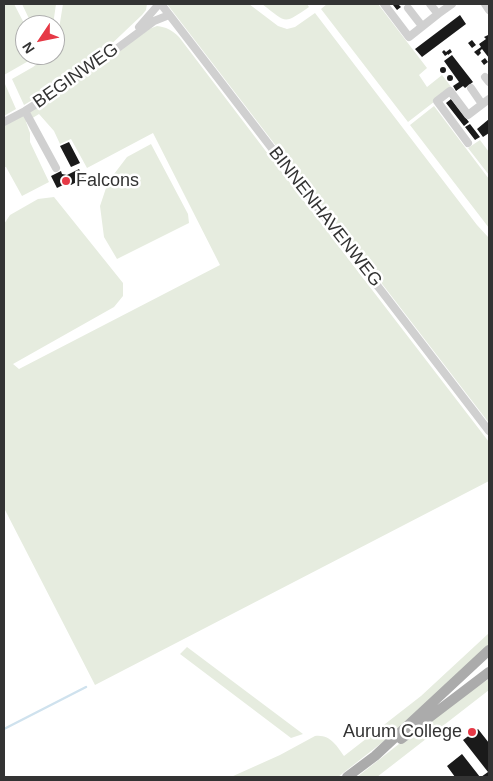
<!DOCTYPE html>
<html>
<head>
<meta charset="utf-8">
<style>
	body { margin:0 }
	#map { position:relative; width:493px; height:781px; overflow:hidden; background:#fff; font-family:Helvetica,sans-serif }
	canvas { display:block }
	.frame { position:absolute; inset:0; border:5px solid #333; pointer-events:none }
	.north { position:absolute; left:15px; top:15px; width:50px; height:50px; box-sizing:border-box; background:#fff; border:1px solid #adadad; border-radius:50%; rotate:236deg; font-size:14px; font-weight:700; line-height:20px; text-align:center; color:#333 }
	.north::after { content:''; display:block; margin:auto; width:18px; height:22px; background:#e63946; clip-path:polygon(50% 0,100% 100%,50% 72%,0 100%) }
</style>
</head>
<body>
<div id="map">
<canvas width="493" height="781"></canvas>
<div class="frame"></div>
<div class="north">N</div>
</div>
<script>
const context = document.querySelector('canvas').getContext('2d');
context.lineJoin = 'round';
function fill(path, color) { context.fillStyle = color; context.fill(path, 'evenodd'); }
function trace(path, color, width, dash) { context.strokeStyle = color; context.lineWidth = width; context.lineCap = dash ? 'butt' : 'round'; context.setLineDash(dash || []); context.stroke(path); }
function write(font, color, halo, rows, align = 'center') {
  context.font = font + ' Helvetica,sans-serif'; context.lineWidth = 5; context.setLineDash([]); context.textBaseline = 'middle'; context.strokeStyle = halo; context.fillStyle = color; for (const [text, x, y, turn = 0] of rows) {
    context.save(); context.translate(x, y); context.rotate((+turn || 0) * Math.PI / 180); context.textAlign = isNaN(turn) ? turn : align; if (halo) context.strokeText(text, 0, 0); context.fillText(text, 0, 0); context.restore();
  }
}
const green = new Path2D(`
	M4,4H14L25,25V55H39L4,75Z
	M22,4H56L53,25H32Z
	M63,4H147L146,10L142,15L103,52L62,82L24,105L12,79L33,67L49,55H55V48L57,41Z
	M167,4H249L278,26L287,29L295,27L315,13L477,225L489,238V423Z
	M262,4H307L309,7C283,25 287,23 262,4Z
	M327,4H378L427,68L419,75L427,87L442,75L452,88L408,122L321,9Z
	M157,26C166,27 172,30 179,37L303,200L489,442V481L95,685L4,508V224L10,215L38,199L54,197L123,283V296L114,307L13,364L19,369L220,265L153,133L87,168L71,139L60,144L54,131L39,114L26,122L30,133V142L49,182L22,196L6,167H4V125L35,108L93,71L149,29Z
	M5,84L16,109L4,116V85Z
	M434,106L489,179V228L410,125Z
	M480,140L489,152V175L468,148Z
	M151,144L188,214L189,223L117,259L104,237L100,206L108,182L127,157Z
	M489,633V646L393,734L338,777H231L280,755L315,736C330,734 337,746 344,756L421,696Z
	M187,647L303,734L291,738L180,654Z
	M489,679V690L377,777H357L418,729L468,692Z`);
const stream = new Path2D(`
	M4,729L86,687`);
const building = new Path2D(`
	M395,4H398L401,7L397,10L393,5Z
	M460,15L466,24L422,57L415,49Z
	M488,35L489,36V58L482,49L480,51L481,53L478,56L474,52L481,47L479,44L486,39L484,37Z
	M472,40L476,45L472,48L468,43Z
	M450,49L452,52L448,55V54L445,56L442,52L444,50L446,52Z
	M452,55L473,82L465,88L463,86L456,91L453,86L459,82L444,61Z
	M485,58L488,62L484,65L481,61Z
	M440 70a3 3 0 1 1 6 0a3 3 0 1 1-6 0Z
	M447 78a3 3 0 1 1 6 0a3 3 0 1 1-6 0Z
	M451,99L469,122L464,126L446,103Z
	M489,119V133L483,137L477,129Z
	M470,124L480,137L475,140L465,127Z
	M69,142L80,163L71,167L60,146Z
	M79,169L84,178L71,185L67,183L57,188L51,176L61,171L62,174L67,175Z
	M478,729L489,743V777H481L488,772L463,740Z
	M462,754L480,777H455L447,766Z`);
const minor = new Path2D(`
	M161,4L489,431
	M384,4L409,37L438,14L430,4
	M485,4L489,10
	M408,8L422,26
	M438,14L452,4
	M139,27L159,4
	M485,77L489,82
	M471,88L482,104
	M25,111L56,168
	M4,122L25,111L44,99L103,59L154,21L169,15
	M468,143L437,101L450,91L468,115L489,99`);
const major = new Path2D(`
	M401,739L489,672
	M347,777L375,756L489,650`);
const markers = [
	[66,181,5,"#e63946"],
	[472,732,5,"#e63946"]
];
const streetNames = [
	["BEGINWEG",76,76,-35],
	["BINNENHAVENWEG",325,217,52]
];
const poiNames = [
	["Falcons",76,181],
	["Aurum College",462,732,"right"]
];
fill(green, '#e6ecdf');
trace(stream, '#cfe2ee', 2.5);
fill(building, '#1a1a1a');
trace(minor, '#d0d0d0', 8);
trace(major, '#ababab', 10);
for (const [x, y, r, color] of markers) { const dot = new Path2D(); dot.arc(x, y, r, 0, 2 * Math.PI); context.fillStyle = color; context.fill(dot); trace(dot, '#fff', 2); }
write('18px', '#333', '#fff', streetNames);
write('18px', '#333', '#fff', poiNames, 'left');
</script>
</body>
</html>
